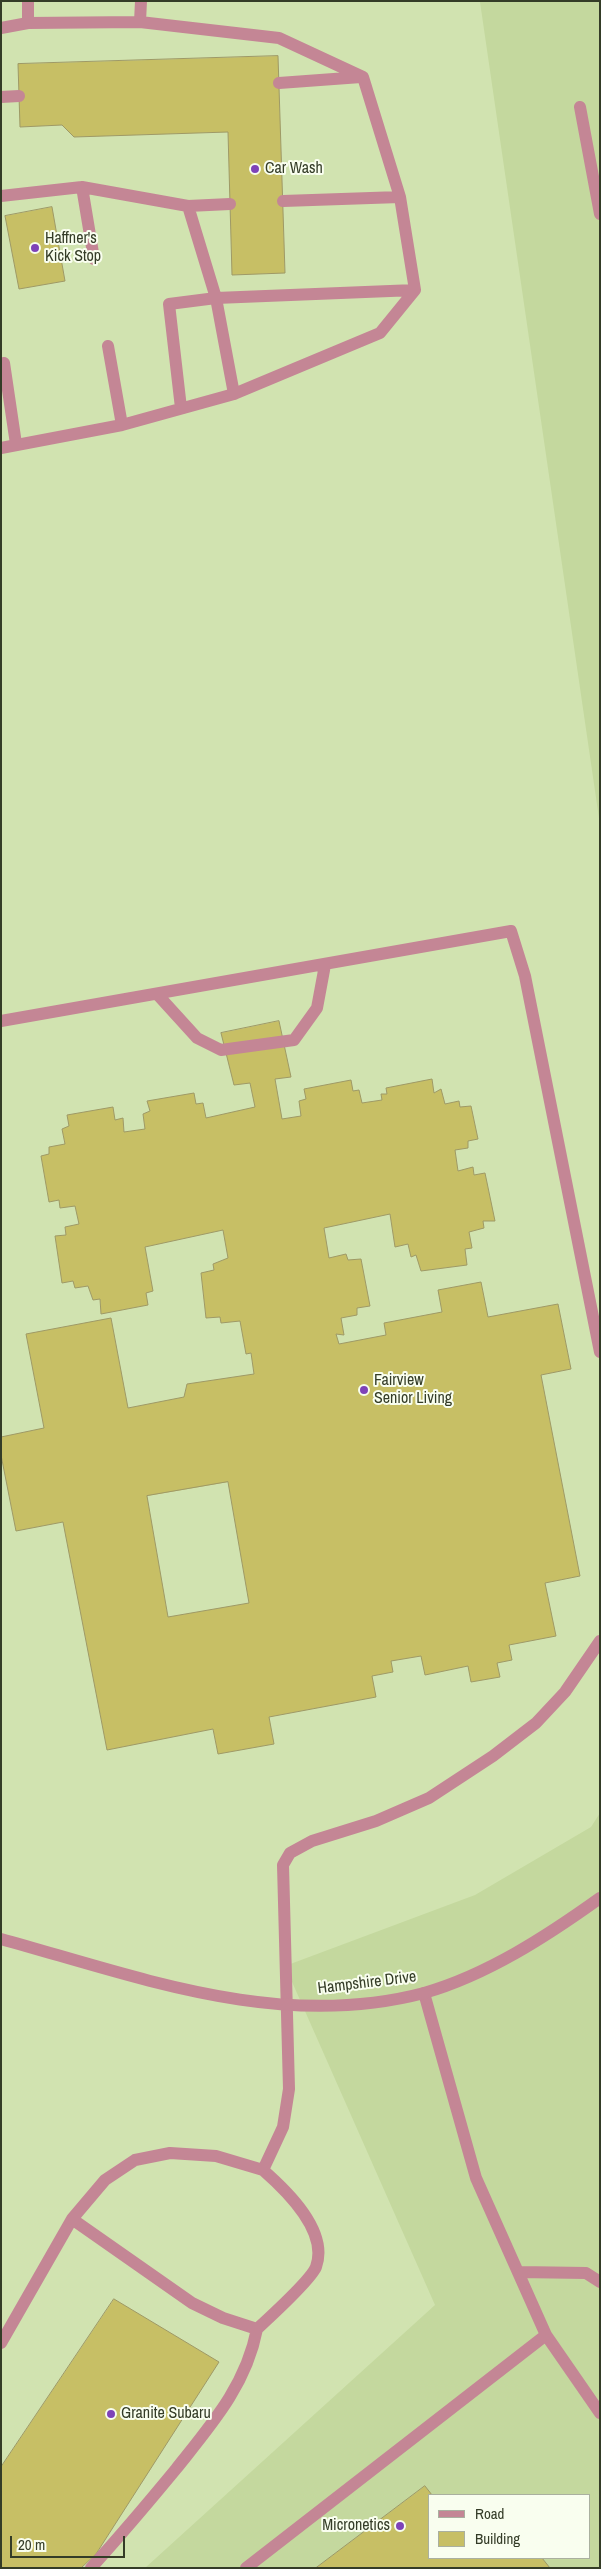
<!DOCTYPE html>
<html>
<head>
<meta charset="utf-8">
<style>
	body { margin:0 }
	#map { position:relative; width:601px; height:2569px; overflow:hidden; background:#d1e3b0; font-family:"Archivo Narrow",sans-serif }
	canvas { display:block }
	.frame { position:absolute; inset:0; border:2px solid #343c27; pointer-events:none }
	.legend { position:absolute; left:428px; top:2494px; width:162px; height:65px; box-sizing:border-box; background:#f9feef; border:1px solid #aab09f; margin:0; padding:6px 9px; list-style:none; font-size:15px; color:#343c27 }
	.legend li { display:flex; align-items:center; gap:10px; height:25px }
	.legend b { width:25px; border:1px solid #aab09f }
	.scale { position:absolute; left:10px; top:2536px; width:115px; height:22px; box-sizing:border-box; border:2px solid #343c27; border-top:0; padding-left:6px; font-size:15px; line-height:18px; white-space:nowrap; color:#343c27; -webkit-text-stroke:4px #f9feef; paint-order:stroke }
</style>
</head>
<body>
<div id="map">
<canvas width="601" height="2569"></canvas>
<div class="frame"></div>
<ul class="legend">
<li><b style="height:6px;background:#c48695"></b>Road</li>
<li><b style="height:14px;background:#c7bf65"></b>Building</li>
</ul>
<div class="scale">20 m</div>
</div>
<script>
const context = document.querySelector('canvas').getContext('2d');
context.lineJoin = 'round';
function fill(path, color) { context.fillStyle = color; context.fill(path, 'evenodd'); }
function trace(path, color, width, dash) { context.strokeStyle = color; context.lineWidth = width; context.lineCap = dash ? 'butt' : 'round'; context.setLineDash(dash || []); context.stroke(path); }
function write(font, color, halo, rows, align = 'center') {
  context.font = font + ' "Archivo Narrow",sans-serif'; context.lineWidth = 4; context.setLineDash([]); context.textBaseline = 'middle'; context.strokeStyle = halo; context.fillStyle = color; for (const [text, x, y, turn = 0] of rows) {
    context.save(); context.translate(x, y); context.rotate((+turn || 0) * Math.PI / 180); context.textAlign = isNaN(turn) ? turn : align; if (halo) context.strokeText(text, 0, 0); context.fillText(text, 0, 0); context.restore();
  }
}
const built = new Path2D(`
	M480,1H600V825L480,2Z
	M600,1813V2568H145L435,2305L285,1966L475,1895L591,1827ZM430,2495H590V2558H430Z`);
const building = new Path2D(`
	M278,56L285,273L232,275L228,132L74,137L62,125L20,127L18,64Z
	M52,207L65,281L19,289L5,216Z
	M279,1021L291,1077L275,1079L282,1119L301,1116L299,1101L306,1099L304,1089L351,1080L353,1091L359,1090L362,1103L382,1100L381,1094H387L386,1088L432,1079L434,1093L441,1089L445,1104L459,1101L460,1107L471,1106L478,1139L468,1141V1148L455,1150L458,1171L473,1167L474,1175L485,1173L495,1221H483L484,1228L469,1232L472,1248L465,1249L467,1265L421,1271L416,1255L411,1257L408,1244L395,1247L390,1214L324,1228L329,1258L346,1254L348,1260L361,1259L370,1306L357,1308V1315L341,1318L344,1335L336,1334L339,1344L386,1335L384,1323L442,1312L438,1290L481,1282L488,1317L558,1304L571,1369L541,1375L580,1576L545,1583L556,1636L509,1645L512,1660L497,1663L500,1677L471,1682L468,1666L425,1675L421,1656L391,1661L393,1672L372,1676L376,1697L269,1717L274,1744L218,1754L213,1729L107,1750L63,1522L16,1531L1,1455V1437L44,1428L26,1334L111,1318L128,1408L184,1397L187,1384L254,1374L251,1353L246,1354L240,1321L221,1323L220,1317L206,1318L201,1273L214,1270L213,1264L228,1258L223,1230L145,1247L153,1291L146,1293L148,1305L101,1314L100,1299L93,1300L88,1286L75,1288L73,1281L62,1283L55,1236L66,1235L65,1227L79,1224L75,1206L60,1208L59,1200L49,1202L41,1156L49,1154V1147L65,1144L62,1129L69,1126L67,1115L113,1107L115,1120L123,1118L124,1132L145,1129L143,1114L150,1111L147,1101L194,1093L196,1104L203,1103L206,1118L255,1107L250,1083L234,1085L221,1033ZM228,1482L249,1603L168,1617L147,1496Z
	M114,2299L219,2362L96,2554L81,2568H1V2467Z
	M425,2486L432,2495H430V2558H542L550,2568H316Z`);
const service = new Path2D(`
	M140,22L141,1
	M28,23V1
	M1,28L28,23L140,22L279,38L363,77L400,197L415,290L380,333L234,394L122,425L1,448
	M279,83L361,77
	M1,97L19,96
	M580,107L600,214
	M82,187L94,259
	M1,196L82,187L188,206L216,298L234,394
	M283,201L400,197
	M188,206L230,204
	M108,346L122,425
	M4,363L16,444
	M181,408L169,304L216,298L415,290
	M157,994L197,1038L221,1050L294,1040L317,1008L325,965
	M1,1021L511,931L525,976L600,1352
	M424,1993L476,2178L546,2335L600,2413
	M263,2170C287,2191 329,2231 316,2267C311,2279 269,2318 257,2329L223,2318L192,2303L72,2219L105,2180L135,2160L170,2153L216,2156L263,2170L283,2127L289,2089L283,1865L290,1853L312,1841L376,1821L429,1798L493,1756L536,1723L565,1692L600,1641
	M518,2272L586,2273L600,2282
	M1,2343L72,2219
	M91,2568C120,2536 148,2503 176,2469C211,2425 246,2386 257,2329
	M246,2568L546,2335`);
const minor = new Path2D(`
	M1,1939C139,1977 280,2031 424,1993C487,1975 547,1936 600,1898`);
const markers = [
	[255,169,5,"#7e43b8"],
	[35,248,5,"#7e43b8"],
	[364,1390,5,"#7e43b8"],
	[111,2414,5,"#7e43b8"],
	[400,2526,5,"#7e43b8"]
];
const poiNames = [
	["Car Wash",265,169],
	["Haffner's",45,239],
	["Kick Stop",45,257],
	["Fairview",374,1381],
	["Senior Living",374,1399],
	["Granite Subaru",121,2414],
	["Micronetics",390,2526,"right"]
];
const streetNames = [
	["Hampshire Drive",367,1983,-7]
];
fill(built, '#c4d89e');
fill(building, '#c7bf65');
trace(building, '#9e9966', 1);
trace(service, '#c48695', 12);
trace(minor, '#c48695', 12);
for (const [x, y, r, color] of markers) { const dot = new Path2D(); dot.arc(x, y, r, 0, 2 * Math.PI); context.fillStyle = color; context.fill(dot); trace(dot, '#f9feef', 2); }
write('16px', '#343c27', '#f9feef', poiNames, 'left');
write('16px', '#343c27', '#f9feef', streetNames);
</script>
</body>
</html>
